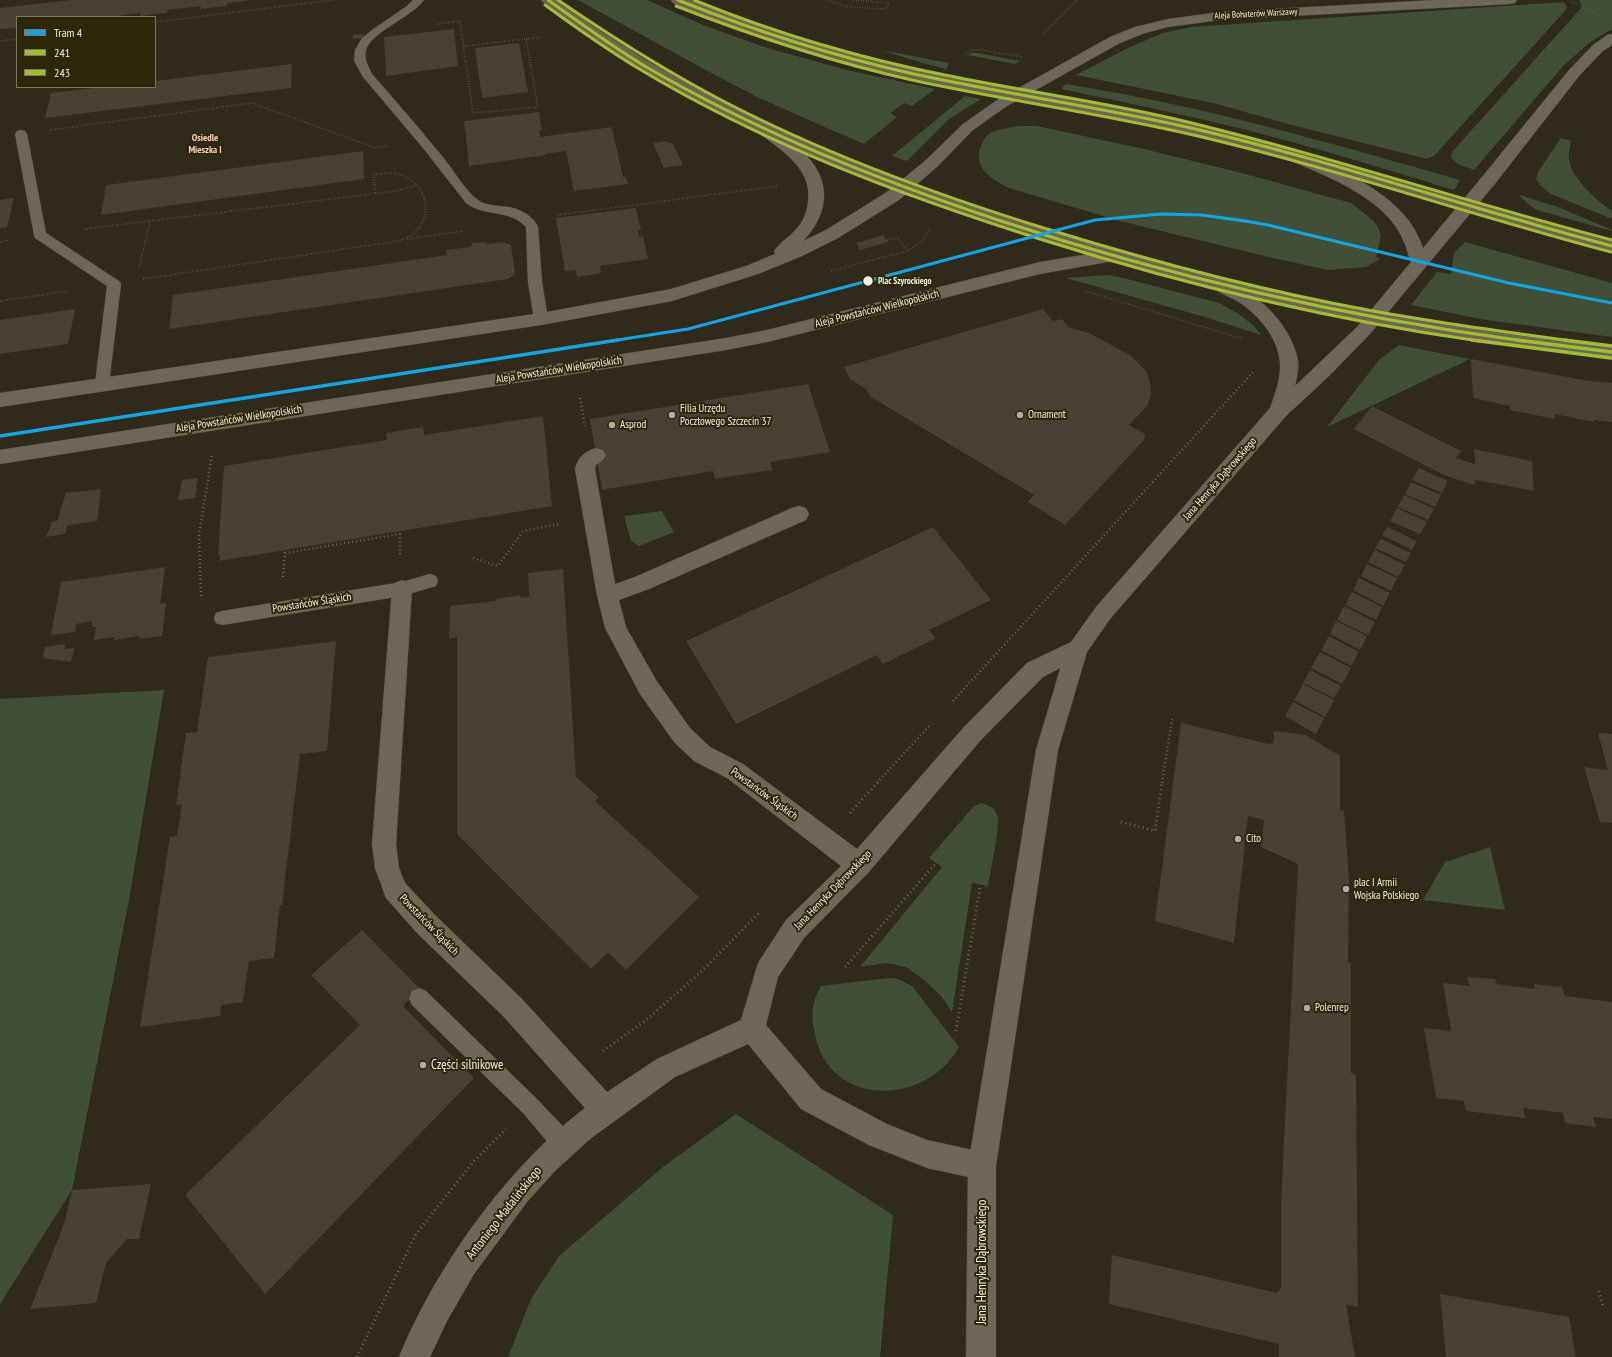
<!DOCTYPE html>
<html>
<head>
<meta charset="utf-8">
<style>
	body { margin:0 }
	#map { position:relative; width:1612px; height:1357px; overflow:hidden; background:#2f2a19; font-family:"PT Sans Narrow",sans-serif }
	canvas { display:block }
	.legend { position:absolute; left:16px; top:16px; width:140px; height:72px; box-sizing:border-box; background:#2d2607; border:1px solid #7d775e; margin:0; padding:5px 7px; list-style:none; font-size:12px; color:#f5f1e0 }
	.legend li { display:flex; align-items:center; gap:8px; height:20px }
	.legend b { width:20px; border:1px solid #7d775e }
</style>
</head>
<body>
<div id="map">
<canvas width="1612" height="1357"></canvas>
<ul class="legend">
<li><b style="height:5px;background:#13a5e2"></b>Tram 4</li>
<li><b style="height:5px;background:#a2bd31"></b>241</li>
<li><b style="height:5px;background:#a2bd31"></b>243</li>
</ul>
</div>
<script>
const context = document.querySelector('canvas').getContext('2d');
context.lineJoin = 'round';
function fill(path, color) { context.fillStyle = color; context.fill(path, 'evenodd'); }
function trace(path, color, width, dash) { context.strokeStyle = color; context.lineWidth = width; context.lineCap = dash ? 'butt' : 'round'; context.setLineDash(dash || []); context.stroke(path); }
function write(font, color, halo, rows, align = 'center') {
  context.font = font + ' "PT Sans Narrow",sans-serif'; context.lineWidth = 4; context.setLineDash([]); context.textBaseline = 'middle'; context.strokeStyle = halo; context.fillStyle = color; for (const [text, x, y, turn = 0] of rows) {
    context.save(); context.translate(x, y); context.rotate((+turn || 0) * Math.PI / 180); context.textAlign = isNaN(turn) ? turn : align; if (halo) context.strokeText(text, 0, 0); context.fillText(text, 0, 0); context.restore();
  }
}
const green = new Path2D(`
	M578,0H647L703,25L764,47L847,70L935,89L912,106L904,103L890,113L897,117L864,144L761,99L713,74Z
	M1579,0H1612V29L1589,43L1564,65L1474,170L1458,164L1451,158L1452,152L1582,7Z
	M1564,2L1567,7L1564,12L1434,156L1427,159L1292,125L1213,103L1076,75L1130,47L1163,33L1191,27Z
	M881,50L949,63L946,69L926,64Z
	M971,53H977L1021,61L1014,64L968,55Z
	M1066,84C1200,105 1330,143 1460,180L1454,190C1385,169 1317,148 1247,130C1185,115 1123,102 1061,89Z
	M965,96L981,99L949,119L907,161L892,156Z
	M1017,126H1037L1144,149L1238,172L1351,203L1374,221L1379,230L1381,236L1376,257L1380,259L1366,267L1328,270L1273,258L1120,221L1009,188C993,180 972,168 981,146C983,142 985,136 989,134C998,129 1008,128 1017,126Z
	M1561,138L1571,141C1570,147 1568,154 1569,160C1572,179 1597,201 1612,211V219L1551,194L1541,186L1536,179L1538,172Z
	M1519,195L1558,207L1612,230V231L1537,210L1530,206Z
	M1465,242L1612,283V337L1480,319L1411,305L1437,272L1451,274L1454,253Z
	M1109,275L1127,279L1219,303L1239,314L1254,326L1261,335L1205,317L1066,278Z
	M1399,345L1470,359L1327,427L1379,360Z
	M662,511L674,532L639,546L631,541L624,516Z
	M164,690L129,900L72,1190L0,1304V699Z
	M980,803C987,804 995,808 997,815C1001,825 990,873 988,886L972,883L952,1012L941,996L924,980L906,967L886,963L860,967L942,867L929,858L973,807Z
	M1490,847L1505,910L1423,900L1445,862Z
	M889,978L898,979L912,986L959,1047C925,1108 826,1108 814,1030C811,1014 812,1001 821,986Z
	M736,1114L893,1215L880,1357H508L531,1299L559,1256L663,1167Z`);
const building = new Path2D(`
	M71,0H247V1L227,3V6L200,9L201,6L168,10L167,13L140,16L141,13L108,17H17V28L0,29V8Z
	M454,29L458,66L386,76L384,37Z
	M364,34L363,38L353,39V35Z
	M519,43L528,92L482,98L475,48Z
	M292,64L291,88L45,118L51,93L102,87H155V81Z
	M539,112L542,130L539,131L540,137L612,127L623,177H626L628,184L574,191L566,151L545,154L546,155L469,166L464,121Z
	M665,141L673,144L683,165L664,168L653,143Z
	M363,151L364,179L101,215L106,185Z
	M14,198L7,227L0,228V200Z
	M636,208L641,230H638L639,237L643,236L648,259L600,266L601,273L577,277L576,270L565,271L556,218Z
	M883,235L888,242L860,250L856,243Z
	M485,242L488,244L503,242L511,245L515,274L508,279L169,329L173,295L447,255L446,250L470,247L473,243Z
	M75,309L68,344L0,354V320Z
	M1043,309L1053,321L1062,319L1068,327L1089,333L1130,355L1144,369L1148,375L1151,387V396L1147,406L1129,425L1145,434L1144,440L1065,525L1028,502L1034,495L871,397L866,389L850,379L844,367Z
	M1471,359L1589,381L1612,383V422L1594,420V422L1555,414V419L1510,410V406L1473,398Z
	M808,384L830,452L770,462L772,470L715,479L713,471L602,490L590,419Z
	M1372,406L1461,451L1456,458L1475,464L1474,449L1532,461L1534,491L1476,480L1474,485L1444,475L1354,429Z
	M543,416L552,506L219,561L220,554L218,555L224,466L387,440L386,433L423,427L424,435Z
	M1419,468L1448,481L1442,493L1412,480Z
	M198,478L195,498L178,500L182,480Z
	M1411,482L1441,495L1435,507L1405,494Z
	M101,489L97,521L68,525L65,534L46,537L52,522L57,521L66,493Z
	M1404,495L1434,509L1428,520L1398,507Z
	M1397,508L1427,522L1420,534L1390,521Z
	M933,527L991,600L929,630L936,638L883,664L877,655L736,724L686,641Z
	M1387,527L1417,541L1412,550L1382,535Z
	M1381,539L1411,553L1406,562L1375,548Z
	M1375,550L1405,565L1398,577L1368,562Z
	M1367,564L1397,578L1391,591L1361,576Z
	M165,567L160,604L166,603L162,636L139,639V636L114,640V637L94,640L96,627H92V621L76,624L75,632L51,635L61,582Z
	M563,569L576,777L599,797L595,801L699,897L626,970L608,952L591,969L457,834V637L449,639L450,606L496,601V599L520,595V598L529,597L528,573Z
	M1359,578L1390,593L1383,606L1353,590Z
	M1352,592L1382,607L1376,620L1345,605Z
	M1344,606L1375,622L1368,635L1337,620Z
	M1336,621L1367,636L1360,650L1330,634Z
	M1329,636L1359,652L1351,666L1321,650Z
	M336,641L327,751L300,754L282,905H280L274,958L249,961L243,1002L221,1005L220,1016L140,1027L170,837L177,836L182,804L176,805L186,733L197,732L208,657Z
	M65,644L64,649L74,648L71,662L43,658L45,647Z
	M1320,652L1351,668L1342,684L1311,668Z
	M1310,670L1341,686L1334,698L1303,683Z
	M1303,684L1334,700L1325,717L1294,700Z
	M1293,702L1324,718L1316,734L1285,716Z
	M1181,723L1269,744L1273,743L1274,731L1306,735L1340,756V810L1344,811L1349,880L1348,962L1351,963V1073L1356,1075L1358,1307L1346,1304L1355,1357H1279V1344L1109,1304L1112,1255L1277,1293L1281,1288V1202L1298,864L1261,847L1264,820L1248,816L1234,943L1155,921Z
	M1598,733L1612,734V823L1600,822L1584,767L1608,770Z
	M362,930L420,989L403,1006L474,1078L265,1294L185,1195L360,1025L311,975Z
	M1467,977L1495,979L1497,984L1535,989L1534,984L1562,987L1565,996L1612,1002V1119L1593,1117L1596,1127L1565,1123L1563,1113L1523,1108L1525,1118L1466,1111L1464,1101L1436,1098L1424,1028L1451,1031L1443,983L1470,986Z
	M151,1184L139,1239H127L106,1263L96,1303L30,1309L64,1224L72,1190Z
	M1440,1294L1569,1317L1576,1357H1446Z`);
const pathFar2 = new Path2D(`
	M826,0L848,7L885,9L889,3L853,0
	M1572,2L1597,14
	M155,22L335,0
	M436,24L460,21L473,113L538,107L526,39L464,46
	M1043,34L1077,0
	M526,39L542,37
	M0,41L17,39
	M966,54L970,50H982L1022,57
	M50,130L252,103L376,148L389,146
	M558,215L778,186
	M85,229L396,191L417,185
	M407,239L463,231
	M887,240L898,238L907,251
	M0,242L11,240
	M139,268L150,221
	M831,271L907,251L921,242L931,228
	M143,279L398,241C406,238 414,235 419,228C434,207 422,181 399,174C391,172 382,174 374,175L375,194
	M1085,291L1243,339
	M0,301L69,291`);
const pathFar1 = new Path2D(`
	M580,398L585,426
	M473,558L498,566L523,531L560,524
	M283,577L285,553L400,534V557
	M201,596L199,535L212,454
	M953,701L1254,371
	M877,783L930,725
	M1162,783L1172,719`);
const path = new Path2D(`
	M850,813L878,782
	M1121,822L1155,831L1162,782
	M845,967L936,863
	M956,1031L980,888
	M603,1051L645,1021L702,971L759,913
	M1599,1291L1603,1307
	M357,1357L416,1234L474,1161L506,1129`);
const service = new Path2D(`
	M413,0H424C412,17 370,33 366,50C364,59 368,66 372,74C396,101 419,128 442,156C453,169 467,194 481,202C487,205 493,205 499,206C516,207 529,212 538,226L542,282L548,319L546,322L541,324L536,322L534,319L528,282L526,227C510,209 484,217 466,203L423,148L363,77L354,61L355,50L362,38L372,30L407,6Z
	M21,130L25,131L27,134L46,233L119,281L121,284L109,384L107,388L102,389L97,388L95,384L107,286L35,238L34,235L15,134L17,131Z
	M430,574L436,576L438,581L436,586L402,596L222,625L216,623L214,618L216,613L222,611L402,582Z
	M419,988L426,991L537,1099L572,1136L575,1144L572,1152L564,1155L556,1152L523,1113L412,1005L409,998L412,991Z`);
const minor = new Path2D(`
	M596,448L603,450L606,455L603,460L596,465L595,469L615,584L635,577L792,508L799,506L806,508L809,514L806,520L649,589L619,600L626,627L656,680L690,728L710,747L743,764L857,849L964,727L1027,663L1069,643L1077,640L1085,643L1088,649L1085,655L1043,677L980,741L868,873L804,938L778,977L766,1025L821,1089L887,1124L927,1140L982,1152L992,1156L996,1166L992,1176L982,1180L927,1168L869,1145L801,1109L748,1044L675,1077L590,1139L555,1171L527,1202L474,1274L447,1321L430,1357H399C436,1267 507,1167 585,1108L504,1017L417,933L386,898L375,868L372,844L392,589L395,583L402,580L409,583L412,589L396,844L399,868L405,883L435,915L522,999L607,1092L657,1059L741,1020L758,963L786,920L841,866L727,778L694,761L674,742L640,694L605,628L597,595L575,469C578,457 584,452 596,448Z`);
const tertiary = new Path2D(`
	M1435,0H1517L1515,3L1510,4L1220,20L1168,27L1145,33L1120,43L1007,106L973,130L938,166L899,200L838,238L802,256L758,274L672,301L541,325L0,407V393L541,313L671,289L746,266L775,254L774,251C780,242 791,236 798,227C804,220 807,211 808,202C813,167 779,149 756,131L753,128L756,125L761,123L766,125C778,133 791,141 801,150C832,178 831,212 803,241L826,230L887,192L926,160L963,124L997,100L1110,37L1135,27L1168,19L1220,12Z
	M1612,34V45L1603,51L1579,76L1494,185L1369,335L1328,377L1286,416L1110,619L1087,652L1058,750L996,1166V1357H966L968,1166L1036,750L1066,649L1096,607L1270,408C1275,394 1281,378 1280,363C1278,337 1258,314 1237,301C1228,296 1214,291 1208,283L1211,279C1221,276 1230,282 1239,287C1267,302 1292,329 1298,361C1299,369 1297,378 1295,386L1357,327L1411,262C1408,256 1407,248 1404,242C1387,199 1329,177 1289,160L1287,157L1289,154C1301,151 1314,159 1324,163C1363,180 1409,204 1423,248L1482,177L1569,70L1593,45L1607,35Z
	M1113,250L1119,252L1121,256L1119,260L1040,274L767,342L726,350L0,464V450L726,338L767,330L1040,262Z`);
const primary = new Path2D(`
	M541,0H557L599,30L646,60L695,88L796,137L900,180L1005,217L1157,262L1316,300L1430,321L1612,346V358C1532,348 1453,338 1374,324C1239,299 1105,262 975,218C870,182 766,141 670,86C637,67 604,47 573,24C562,17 550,10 541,0Z
	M671,0H690L770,30L829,48L884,63L946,76L1135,111L1252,139L1331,160L1530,219L1612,241V251C1471,216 1335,167 1193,134C1111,114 1027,102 944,85C851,66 761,40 673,3Z`);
const bus1Far1 = new Path2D(`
	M548,0C579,22 610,45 643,65C755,131 876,179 998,220C1170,277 1345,317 1524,341
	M678,0C755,31 833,56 914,74C1006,94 1099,107 1191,128C1333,161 1471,209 1612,246`);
const bus1 = new Path2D(`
	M1517,340L1612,352`);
const bus2Far1 = new Path2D(`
	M545,5C575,27 605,48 636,67C763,144 903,196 1043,240C1186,285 1331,320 1479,341
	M676,6C753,36 832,62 912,80C1004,100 1098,113 1189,134C1332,167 1470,215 1611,252`);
const bus2 = new Path2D(`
	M1472,340L1611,358`);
const bus3Far1 = new Path2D(`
	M558,0C612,37 667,72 725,102C827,155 937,195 1047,229C1154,262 1263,291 1373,311C1439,323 1505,332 1572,341
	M694,0C775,33 859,58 945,75C1022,91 1099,101 1175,119C1322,154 1466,202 1612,240`);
const bus3 = new Path2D(`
	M1564,340L1612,346`);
const tram1Far1 = new Path2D(`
	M611,341L688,329L1095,220L1161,214L1202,215L1245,221L1268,225L1509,283L1612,303`);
const tram1 = new Path2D(`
	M0,436L618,340`);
const markers = [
	[868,281,5.5,"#f5f1e0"],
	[672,415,4,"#b0ab9a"],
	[1020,415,4,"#b0ab9a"],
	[612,425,4,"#b0ab9a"],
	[1238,839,4,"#b0ab9a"],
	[1346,889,4,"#b0ab9a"],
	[1307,1008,4,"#b0ab9a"],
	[423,1065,4,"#b0ab9a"]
];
const farStreetnames = [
	["Aleja Bohaterów Warszawy",1256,14,-3]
];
const farStopnames = [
	["Plac Szyrockiego",878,281]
];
const farNeighbourhoodnames = [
	["Osiedle",205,138],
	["Mieszka I",205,150]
];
const streetNames = [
	["Aleja Powstańców Wielkopolskich",877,309,-14],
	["Aleja Powstańców Wielkopolskich",559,370,-9],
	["Aleja Powstańców Wielkopolskich",239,419,-9],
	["Jana Henryka Dąbrowskiego",1220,479,-49],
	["Powstańców Śląskich",312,603,-9],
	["Powstańców Śląskich",764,794,36],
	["Jana Henryka Dąbrowskiego",833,890,-46],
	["Powstańców Śląskich",429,925,46]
];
const poiNames = [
	["Filia Urzędu",680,409],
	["Pocztowego Szczecin 37",680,422],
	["Ornament",1028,415],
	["Asprod",620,425],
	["Cito",1246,839],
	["plac I Armii",1354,883],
	["Wojska Polskiego",1354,896],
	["Polenrep",1315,1008]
];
const nearPoinames = [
	["Części silnikowe",431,1065]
];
const nearStreetnames = [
	["Antoniego Madalińskiego",504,1213,-52],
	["Jana Henryka Dąbrowskiego",982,1262,-90]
];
fill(green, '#3f5036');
fill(building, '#484136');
trace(service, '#494537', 1);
trace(minor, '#494537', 1);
trace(tertiary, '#494537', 1);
trace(primary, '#494537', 1);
trace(pathFar2, '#6b675a', 2, [0.5, 2]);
trace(pathFar1, '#6b675a', 2.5, [1, 3]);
trace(path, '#6b675a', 3, [1, 3.5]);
fill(service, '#6c6757');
fill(minor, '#6c6757');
fill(tertiary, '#6c6757');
fill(primary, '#6c6650');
trace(bus1Far1, '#a2bd31', 3);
trace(bus1, '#a2bd31', 3.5);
trace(bus2Far1, '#a2bd31', 3);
trace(bus2, '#a2bd31', 3.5);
trace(bus3Far1, '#a2bd31', 3);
trace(bus3, '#a2bd31', 3.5);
trace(tram1Far1, '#13a5e2', 3);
trace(tram1, '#13a5e2', 3.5);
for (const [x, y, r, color] of markers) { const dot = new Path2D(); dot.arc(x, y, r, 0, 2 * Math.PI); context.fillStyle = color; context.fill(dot); trace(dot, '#2d2607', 1.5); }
write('9px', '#f5f1e0', '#2d2607', farStreetnames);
write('bold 9px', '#f5f1e0', '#2d2607', farStopnames, 'left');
write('bold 10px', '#ffd2bb', '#2d2607', farNeighbourhoodnames);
write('11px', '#f5f1e0', '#2d2607', streetNames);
write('11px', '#f5f1e0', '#2d2607', poiNames, 'left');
write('13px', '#f5f1e0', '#2d2607', nearPoinames, 'left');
write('13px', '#f5f1e0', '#2d2607', nearStreetnames);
</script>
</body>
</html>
